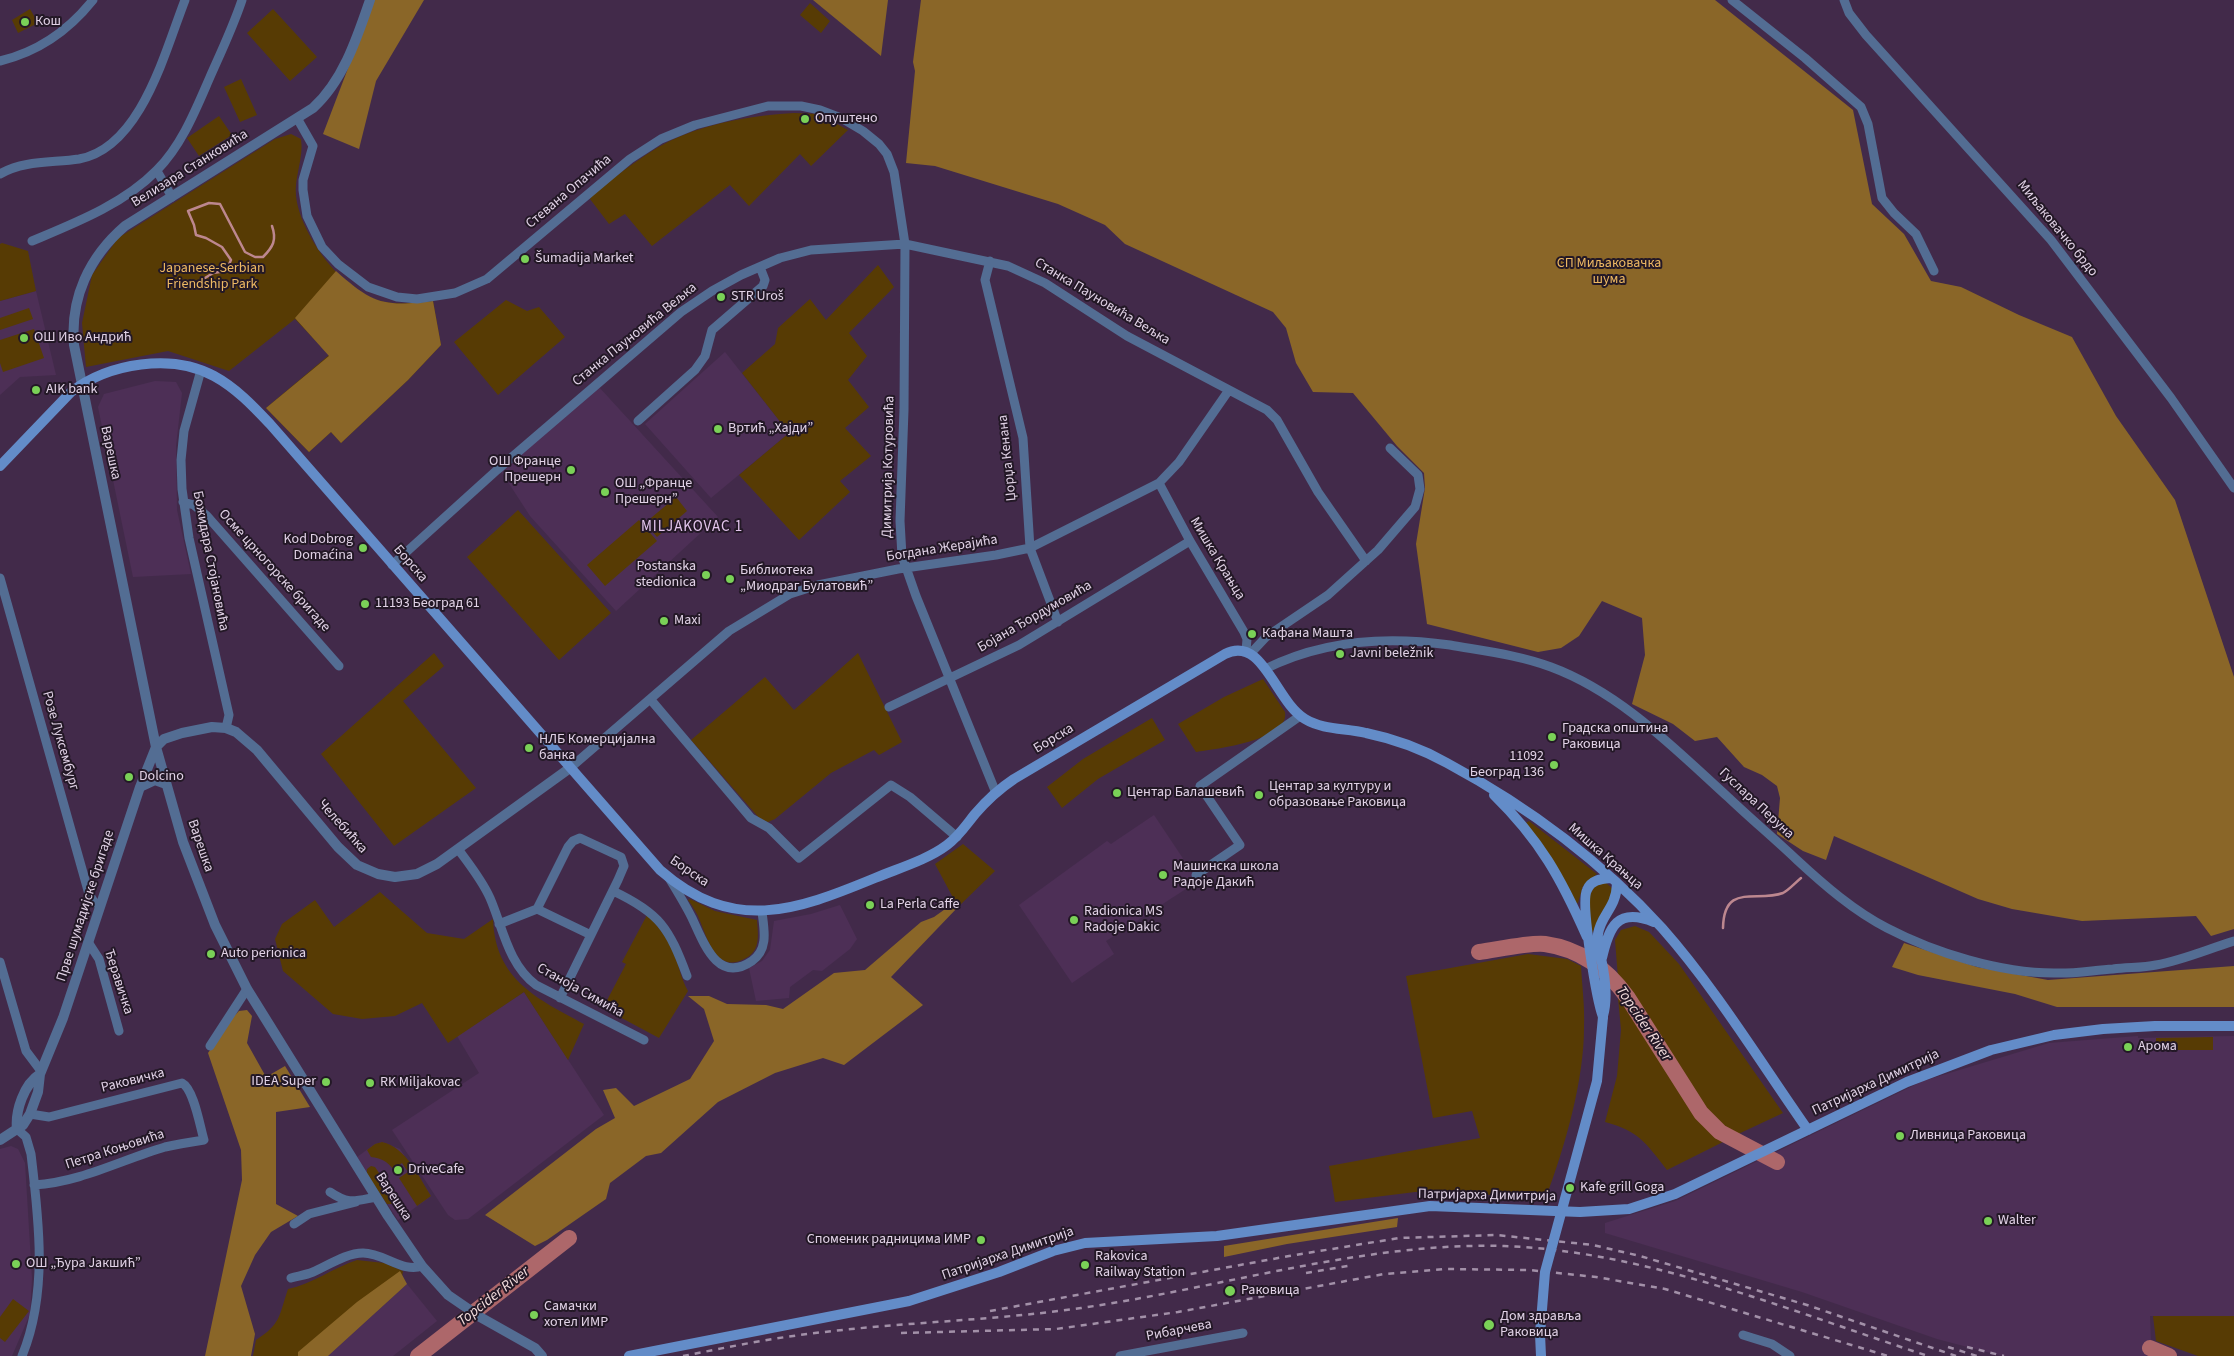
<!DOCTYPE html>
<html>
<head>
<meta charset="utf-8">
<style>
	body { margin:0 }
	canvas { display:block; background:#422a4a }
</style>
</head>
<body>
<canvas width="2234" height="1356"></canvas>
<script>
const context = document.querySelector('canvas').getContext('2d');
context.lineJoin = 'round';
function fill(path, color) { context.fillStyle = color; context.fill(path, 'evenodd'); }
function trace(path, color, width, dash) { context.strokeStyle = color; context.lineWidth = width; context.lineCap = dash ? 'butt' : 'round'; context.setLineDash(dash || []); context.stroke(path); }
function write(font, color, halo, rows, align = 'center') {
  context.font = font + ' "Source Sans 3",sans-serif'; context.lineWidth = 4; context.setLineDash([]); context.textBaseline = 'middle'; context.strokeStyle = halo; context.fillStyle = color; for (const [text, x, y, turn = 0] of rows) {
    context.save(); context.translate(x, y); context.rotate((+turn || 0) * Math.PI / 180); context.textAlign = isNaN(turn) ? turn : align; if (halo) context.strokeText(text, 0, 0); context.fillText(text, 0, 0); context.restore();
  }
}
const built = new Path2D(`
	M36,291L56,375L20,377L0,395V301Z
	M725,352L789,433L711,498L645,424Z
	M155,381L176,382L182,393L176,446L177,510L191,574L133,577L98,407L104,394Z
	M598,386L718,517L616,611L530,516L499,468Z
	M1154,815L1198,881L1106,941L1114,954L1072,983L1019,905L1107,841L1111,844Z
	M840,905L857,939L850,949L822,971L813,970L790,987L789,998L756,1001L749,968L762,961L770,950L774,921L811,914Z
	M524,992L604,1115L468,1219L455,1220L448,1215L392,1130L479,1073L457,1036Z
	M2138,1036V1038L2234,1036V1316H2150L2151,1343L2148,1354L2150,1356H2002L1937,1339L1802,1292L1605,1233V1223L1675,1201L1923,1081L2049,1043Z
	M382,1142L400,1149L431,1196L398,1220L357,1157L375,1144Z
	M11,1146L18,1149L25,1163L32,1279L30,1314L12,1356H0V1149Z
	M407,1284L437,1321L393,1356H328Z`);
const green = new Path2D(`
	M810,3L830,21L821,33L800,15Z
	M30,9L38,23L18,33L12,20Z
	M273,9L317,57L290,81L247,33Z
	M241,79L257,115L240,122L224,87Z
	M794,113L819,114L848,130L811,166L800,154L749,206L730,185L652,246L625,214L609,224L590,199L594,193C621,173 649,149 681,136C715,122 756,115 794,113Z
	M219,116L232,135L199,156L187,138Z
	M291,134L301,139C304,158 294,177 296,196C300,233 340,289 377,300C396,306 413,303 433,301L441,345L408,380L341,443L331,432L309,452L266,408L329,355L295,319L229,371L168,351L86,367L82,323L92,275L118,238L275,139Z
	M2,243L28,251L36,291L0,301V244Z
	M878,265L894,287L849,333L867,356L848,380L869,407L845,428L871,456L840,481L850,492L799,540L739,475L789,433L742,373L775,344L778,328L810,299L826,320Z
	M506,300L527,311L539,307L565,337L498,395L454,342Z
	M29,308L33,319L0,330V318Z
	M34,329L44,358L3,372L0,363V340Z
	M676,497L687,511L657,537L645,523Z
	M518,510L611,613L559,660L467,557Z
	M639,520L657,541L605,586L587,565Z
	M434,653L444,666L403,701L476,788L394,846L321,754Z
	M858,653L902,742L879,755L874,750L831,773L775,819L768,822L760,819L691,740L765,677L794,710Z
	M1263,679L1285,712C1290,740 1216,749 1196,752L1178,724L1224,697Z
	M1152,718L1165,740L1098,779L1062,808L1047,787L1083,759Z
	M1529,821L1597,874L1583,886L1578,903H1576L1526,823Z
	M963,844L995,871L958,907L935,864Z
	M1605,882L1612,888V900L1592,933L1588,899L1595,885Z
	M380,892L427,933L464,939L493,919C495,980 538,999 584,1024L568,1060L524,992L448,1043L422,1003L395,1016L362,1019L333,1014L283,971L275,939L282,924L315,900L334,927Z
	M690,899L715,911L757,920C758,934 761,950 746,958C717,975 708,940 700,921C697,913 693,907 688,900Z
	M647,915C658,926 668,938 674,954C679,966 681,979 688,991L659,1038L603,1008L626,964L622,962Z
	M1635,926L1649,932L1679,964L1783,1113L1734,1136L1722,1129L1703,1111L1618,978L1615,940L1621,930Z
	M1528,954L1567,959L1581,966C1582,986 1585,1007 1584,1028C1584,1080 1565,1147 1546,1197L1415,1192L1335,1202L1329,1166L1480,1138L1472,1111L1433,1118L1406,976Z
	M1617,987C1650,1038 1681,1099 1725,1141L1667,1170C1646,1143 1639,1131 1605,1122L1617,1076L1621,1030Z
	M2213,1037V1050H2156V1038Z
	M382,1142C406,1147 419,1177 431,1196L417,1206L399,1178L408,1172L402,1163L393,1169C387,1161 381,1158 371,1157L367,1150L375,1144Z
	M371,1166L375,1167L396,1198L394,1204H387L367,1175V1169Z
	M357,1260L384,1263L403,1271L402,1277L302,1356H253L256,1340C281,1324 279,1316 288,1289C312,1284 333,1268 357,1260Z
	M13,1299L29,1311L5,1342L0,1338V1317Z
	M2153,1316H2234V1356H2198L2156,1341Z`);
const forest = new Path2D(`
	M374,0H424L376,81L359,149L323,134Z
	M813,0H888L881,56Z
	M921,0H1715L1853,110L1872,204L1904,234L1931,281L1961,287L2019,315L2072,337L2116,416L2175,500L2234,677V929L2211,936L2196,916L2082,921L2012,909L1978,899L1834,836L1826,860L1803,851L1777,834L1780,798L1777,786L1762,775L1744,767L1717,737L1695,741L1673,724L1632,704L1645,655L1642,618L1602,601L1579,636L1561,648L1538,652L1427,624L1416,544L1425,488L1424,473L1397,446L1353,393L1313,392L1296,363L1286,328L1273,312L1125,244L1105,225L1058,204L935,166L906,163L915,71L913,62Z
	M336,271C373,304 384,307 433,301L441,345L408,380L341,443L331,432L309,452L266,408L329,356L295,318Z
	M955,902L958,907L891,977L923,1005L844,1065L823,1058L775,1073L718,1102L661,1153L646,1156L610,1183L606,1199L547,1240L535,1246L485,1215L596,1129L615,1118L603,1090L616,1088L634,1106L690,1079L714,1041L704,1009L688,996H709L727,1004L766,1005L783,1009L834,973L865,970L921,922L934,917Z
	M1904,943L1977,967L2048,980L2234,966V1007H2057L2015,994L1918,975L1892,967Z
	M247,1010L252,1016L247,1043L266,1077L285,1066L310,1107L276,1112V1204L298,1216L271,1232L255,1255L241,1286L255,1334L251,1356H205L242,1180L241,1150L208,1053L232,1018L239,1011Z
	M1398,1218L1397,1227L1287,1244L1224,1257V1246Z
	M400,1271L407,1284L328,1356H298V1352L357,1302Z`);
const stream = new Path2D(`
	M205,278L213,273L226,271L231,260L222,247L206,238L196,235L194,225L188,211L209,203L220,204L245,252L255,257H263C273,247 277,240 272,226
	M1723,928C1724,882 1756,903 1783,893C1789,890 1795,883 1801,878`);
const river = new Path2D(`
	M1479,952C1495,950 1531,942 1545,944C1580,949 1608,970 1628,998L1701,1113L1720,1132L1777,1162
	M2150,1348L2169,1356
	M418,1356L569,1238`);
const minor = new Path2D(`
	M1732,0L1805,58L1861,107L1868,124L1882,198L1894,213L1916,234L1934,271
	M1844,0L1849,13L1866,35L2051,240L2171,398L2234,488
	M0,61C38,52 69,30 93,0
	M297,118L313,146L303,180V190L307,216L322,247L338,264L368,287L397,297L417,299L455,293L487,279L630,159L661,139L695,125L768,106H801L820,110L841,118L863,131L879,144L887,154L894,172L905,244L904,410L900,521L902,556L916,596L996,793
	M157,171L172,197
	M0,174C24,160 53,163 79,159C141,148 165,51 185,0
	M32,241C75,223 124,204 157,170C182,145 196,109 210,77C221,52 233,27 242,0
	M990,261L985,280L1023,438L1030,548L1058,622
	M201,370L184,431L181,460L182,489L189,538L229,715L226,728
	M638,421L695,370L705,356L712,330L763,286L765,280L760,267
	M1159,483L1190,541L1244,632L1247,639L1246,651
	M183,502L194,505L207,516L339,666
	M392,565L497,470L681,312L712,291L741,275L780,258L811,250L905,244L1008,266L1045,283L1127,336L1267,410L1277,420L1318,492L1366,561
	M0,578L89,894L94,902L100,905
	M1251,653L1266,637L1328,595L1378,550L1415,507L1420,489L1418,475L1390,448
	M1265,669C1323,640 1388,636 1450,645C1484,651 1519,655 1551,667C1621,693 1675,749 1729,798C1751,819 1775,839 1797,860C1824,885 1854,911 1887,928C1935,953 2000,973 2054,973C2074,974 2094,970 2113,969C2128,967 2142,968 2156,965C2183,960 2208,949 2234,941
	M651,700L751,818L769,828L799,858L891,785L910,797L957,837
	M889,707L1019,645L1190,541
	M570,768L729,631L790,594L818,585L898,569L996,555L1030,548L1159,483L1179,462L1229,390
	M458,849C469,864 482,880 490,898C503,928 508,964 536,985L644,1040
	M1196,875L1240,845L1200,786L1300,716
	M669,878C677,891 685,904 692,918C703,941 717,985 752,961C769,949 764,929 762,912
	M613,891C660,913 669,928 687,976
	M537,909L591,935
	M499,924L537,909L568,847L573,841L580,838L621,857L624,866L618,880L560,998
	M88,942L99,959L119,1031
	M0,962L26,1051L41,1071
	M210,1046L247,989
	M30,1114L49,1117L182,1083C194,1089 200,1127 204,1140C191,1142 178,1144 165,1147C121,1160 81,1182 34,1185
	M17,1129L26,1137L31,1154C39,1221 48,1293 22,1356
	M330,1192C349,1205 355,1201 376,1197
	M294,1224L309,1214L356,1202
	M291,1278C298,1276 306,1275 313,1272C329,1265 346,1253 363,1253C384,1253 403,1273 422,1266
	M1743,1335L1772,1344L1790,1356
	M1120,1356L1243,1333`);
const tertiary = new Path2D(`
	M370,0C357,38 343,81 313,108L125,226C89,257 70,298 74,345L156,747L183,842L215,925L247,989L388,1216L422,1266L448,1295L480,1317L535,1348L542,1356
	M140,787L155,780L166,784
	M17,1129C15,1111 24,1084 40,1074
	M0,1140L23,1125L30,1114L38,1092L40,1074L63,1018L140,787L156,747L164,739L182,733L212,727L226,728L236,732L257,750L338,847L357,865L378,874L395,877L417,874L437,864L570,768`);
const secondary = new Path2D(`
	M0,466L71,392C109,363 172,353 214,376C236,388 253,406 270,424L660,870C733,934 795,911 875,878C899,868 927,860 947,845C959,836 966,825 975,814C987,800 999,789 1014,779L1225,654C1263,635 1275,701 1305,719C1323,730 1346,728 1366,733C1395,739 1422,749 1447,763C1527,806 1601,861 1662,928C1716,989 1761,1063 1808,1130
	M1494,795C1540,840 1561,878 1587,937
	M1602,958C1609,927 1617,907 1654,922
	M1603,1016C1608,998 1605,976 1601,958C1600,950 1597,943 1598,934C1601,914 1616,909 1617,884
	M1603,1017C1597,1001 1580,903 1587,890C1591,880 1601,879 1610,878
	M1540,1334L1541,1356
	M629,1356L909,1301L999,1272L1053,1251L1085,1243L1217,1236L1430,1206L1580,1212L1629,1209L1675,1194L1907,1082L1991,1050L2054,1035L2103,1029L2155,1026H2234`);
const rail = new Path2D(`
	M1306,1273L1348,1266
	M990,1311L1289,1256L1399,1238L1496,1235L1593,1245L1640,1256L1807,1305L1956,1356
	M901,1333L1056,1329L1178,1312L1384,1274L1445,1269L1529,1270L1596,1277L1665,1289L1888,1356
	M1948,1347L1977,1356
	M1967,1347L2004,1356
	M683,1356C724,1348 766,1339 808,1334C899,1322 991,1321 1081,1308C1221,1288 1363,1242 1504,1246C1648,1251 1793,1312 1928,1356`);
const secondaryBridge = new Path2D(`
	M1540,1334L1545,1272L1597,1081L1603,1017`);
const markers = [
	[25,22,5,"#7ad157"],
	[805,119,5,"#7ad157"],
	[525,259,5,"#7ad157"],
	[721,297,5,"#7ad157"],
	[24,338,5,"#7ad157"],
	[36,390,5,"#7ad157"],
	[718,429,5,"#7ad157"],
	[571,470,5,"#7ad157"],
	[605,492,5,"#7ad157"],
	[363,548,5,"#7ad157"],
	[706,575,5,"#7ad157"],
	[730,579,5,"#7ad157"],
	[365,604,5,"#7ad157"],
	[664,621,5,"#7ad157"],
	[1252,634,5,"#7ad157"],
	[1340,654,5,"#7ad157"],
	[1552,737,5,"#7ad157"],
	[529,748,5,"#7ad157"],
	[1554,765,5,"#7ad157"],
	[129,777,5,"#7ad157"],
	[1117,793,5,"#7ad157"],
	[1259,795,5,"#7ad157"],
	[1163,875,5,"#7ad157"],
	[870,905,5,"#7ad157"],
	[1074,920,5,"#7ad157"],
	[211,954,5,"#7ad157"],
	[2128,1047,5,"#7ad157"],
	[326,1082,5,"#7ad157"],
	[370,1083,5,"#7ad157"],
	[1900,1136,5,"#7ad157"],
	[398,1170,5,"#7ad157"],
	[1570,1188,5,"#7ad157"],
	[1988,1221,5,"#7ad157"],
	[981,1240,5,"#7ad157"],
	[16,1264,5,"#7ad157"],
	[1085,1265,5,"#7ad157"],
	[1230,1291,6,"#7ad157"],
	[534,1315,5,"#7ad157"],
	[1489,1325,6,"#7ad157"]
];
const poiNames = [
	["Кош",35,22],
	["Опуштено",815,119],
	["Šumadija Market",535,259],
	["STR Uroš",731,297],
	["ОШ Иво Андрић",34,338],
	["AIK bank",46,390],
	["Вртић „Хајди”",728,429],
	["ОШ Франце",561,462,"right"],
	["Прешерн",561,478,"right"],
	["ОШ „Франце",615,484],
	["Прешерн”",615,500],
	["Kod Dobrog",353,540,"right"],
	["Domaćina",353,556,"right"],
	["Postanska",696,567,"right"],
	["stedionica",696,583,"right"],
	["Библиотека",740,571],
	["„Миодраг Булатовић”",740,587],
	["11193 Београд 61",375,604],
	["Maxi",674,621],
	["Кафана Машта",1262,634],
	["Javni beležnik",1350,654],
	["Градска општина",1562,729],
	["Раковица",1562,745],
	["НЛБ Комерцијална",539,740],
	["банка",539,756],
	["11092",1544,757,"right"],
	["Београд 136",1544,773,"right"],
	["Dolcino",139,777],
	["Центар за културу и",1269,787],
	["образовање Раковица",1269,803],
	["Центар Балашевић",1127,793],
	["Машинска школа",1173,867],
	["Радоје Дакић",1173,883],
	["La Perla Caffe",880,905],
	["Radionica MS",1084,912],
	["Radoje Dakic",1084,928],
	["Auto perionica",221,954],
	["Арома",2138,1047],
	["IDEA Super",316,1082,"right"],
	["RK Miljakovac",380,1083],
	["Ливница Раковица",1910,1136],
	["DriveCafe",408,1170],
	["Kafe grill Goga",1580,1188],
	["Walter",1998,1221],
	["Споменик радницима ИМР",971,1240,"right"],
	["Rakovica",1095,1257],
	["Railway Station",1095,1273],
	["ОШ „Ђура Јакшић”",26,1264],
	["Раковица",1241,1291],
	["Самачки",544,1307],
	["хотел ИМР",544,1323],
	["Дом здравља",1500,1317],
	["Раковица",1500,1333]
];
const streetNames = [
	["Велизара Станковића",190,169,-32],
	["Стевана Опачића",569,192,-40],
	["Миљаковачко брдо",2057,229,51],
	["Станка Пауновића Вељка",1102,302,31],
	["Станка Пауновића Вељка",635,335,-39],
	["Варешка",110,453,78],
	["Џорџа Кенана",1008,458,-96],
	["Димитрија Котуровића",889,467,-89],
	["Богдана Жерајића",942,549,-9],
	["Мишка Крањца",1217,559,59],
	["Божидара Стојановића",210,561,79],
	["Борска",410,564,49],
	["Осме црногорске бригаде",274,571,48],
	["Бојана Ђордумовића",1035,617,-30],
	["Борска",1054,739,-31],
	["Розе Луксембург",60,741,74],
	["Гуслара Перуна",1756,804,43],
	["Челебићка",342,827,48],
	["Варешка",200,846,71],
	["Мишка Крањца",1605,857,41],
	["Борска",689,872,34],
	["Прве шумадијске бригаде",86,906,-72],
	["Ђеравичка",118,982,72],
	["Станоја Симића",580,991,29],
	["Раковичка",133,1081,-14],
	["Патријарха Димитрија",1876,1083,-25],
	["Петра Коњовића",115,1150,-18],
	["Патријарха Димитрија",1487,1196,1],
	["Варешка",393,1197,57],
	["Патријарха Димитрија",1008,1254,-19],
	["Рибарчева",1179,1331,-11]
];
const parkNames = [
	["СП Миљаковачка",1609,264],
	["шума",1609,280],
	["Japanese-Serbian",212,269],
	["Friendship Park",212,285]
];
const neighbourhoodNames = [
	["MILJAKOVAC 1",692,528]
];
const waterNames = [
	["Topcider River",1643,1024,56],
	["Topcider River",494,1297,-38]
];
fill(built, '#4d2f56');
fill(green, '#573b04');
fill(forest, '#8a6628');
trace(stream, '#bd878f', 2.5);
trace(river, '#ad676a', 16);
trace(minor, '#536d93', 9);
trace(tertiary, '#536d93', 10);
trace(secondary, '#638cc8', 10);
trace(rail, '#a290a8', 2.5, [6, 6]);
trace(secondaryBridge, '#638cc8', 10);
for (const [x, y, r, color] of markers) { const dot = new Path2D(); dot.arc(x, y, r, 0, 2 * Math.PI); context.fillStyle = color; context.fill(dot); trace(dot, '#231826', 2); }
write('14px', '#e1d2e6', '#231826', poiNames, 'left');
write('14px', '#e1d2e6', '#231826', streetNames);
write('14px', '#eeb963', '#231826', parkNames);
context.letterSpacing = '1px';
write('15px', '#e3c5ed', '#231826', neighbourhoodNames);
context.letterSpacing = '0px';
write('italic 15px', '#f4dede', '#231826', waterNames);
</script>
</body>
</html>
